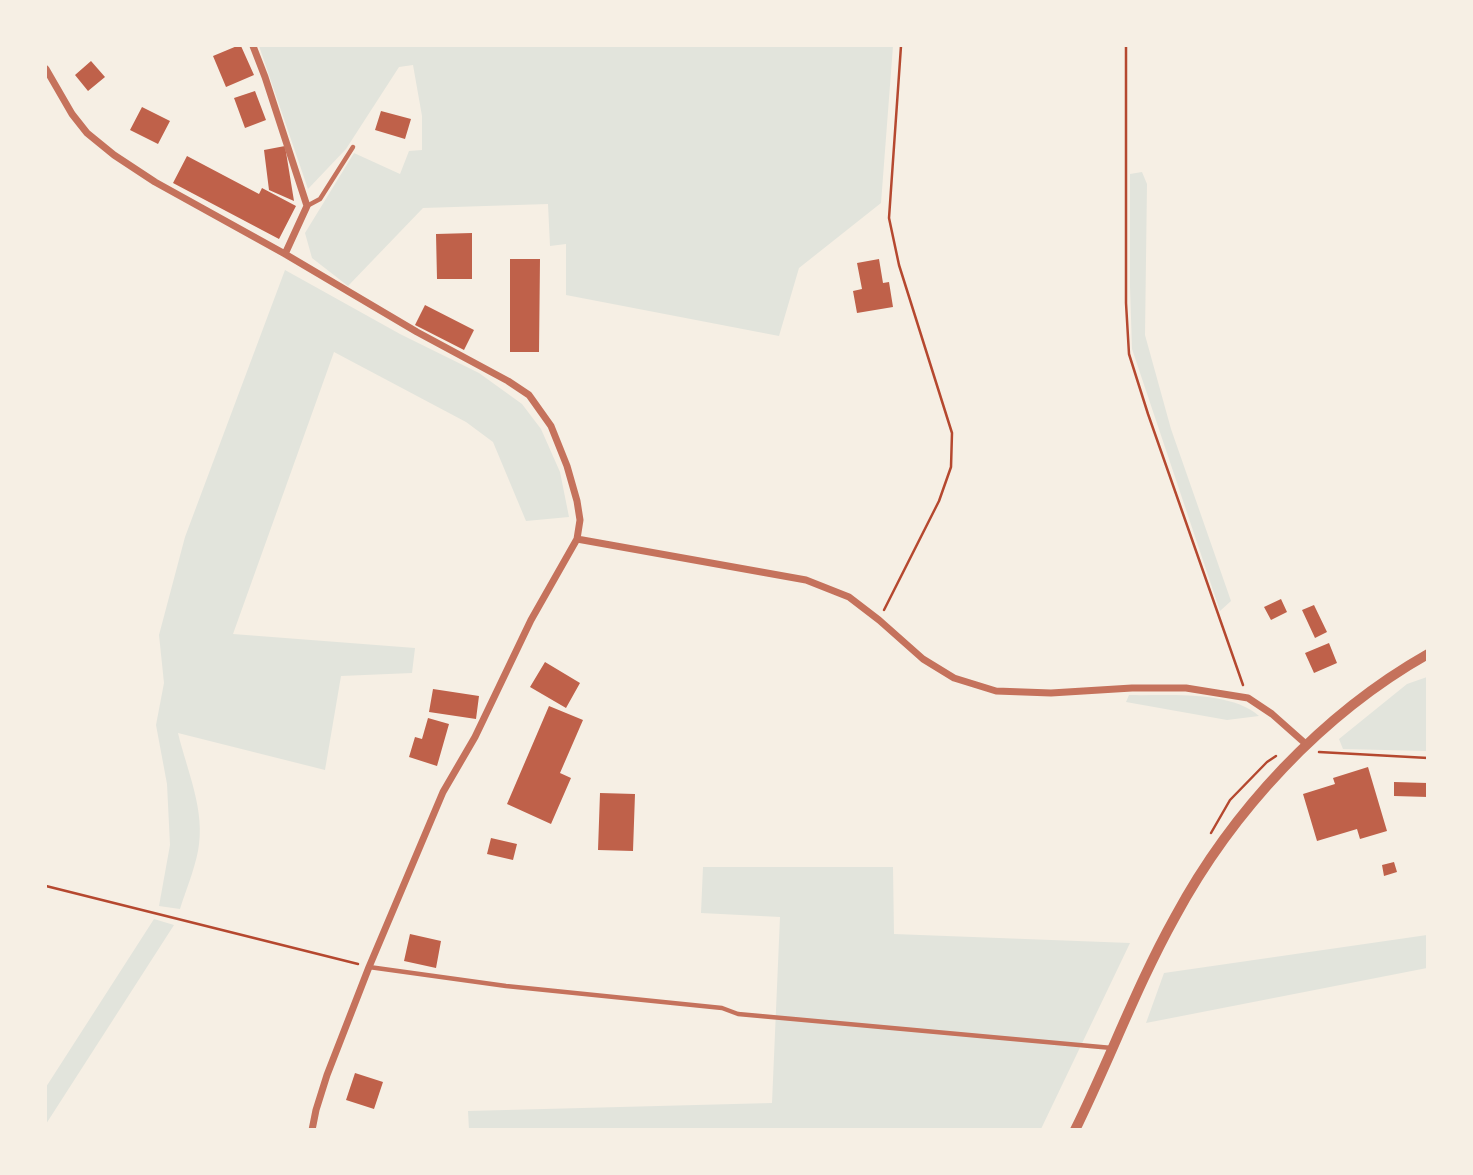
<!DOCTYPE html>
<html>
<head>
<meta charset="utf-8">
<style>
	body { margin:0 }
	#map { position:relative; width:1473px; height:1175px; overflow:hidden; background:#f6efe4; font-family:Lato,sans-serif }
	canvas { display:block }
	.frame { position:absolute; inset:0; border:47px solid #f6efe4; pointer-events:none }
</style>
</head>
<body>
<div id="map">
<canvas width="1473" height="1175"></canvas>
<div class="frame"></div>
</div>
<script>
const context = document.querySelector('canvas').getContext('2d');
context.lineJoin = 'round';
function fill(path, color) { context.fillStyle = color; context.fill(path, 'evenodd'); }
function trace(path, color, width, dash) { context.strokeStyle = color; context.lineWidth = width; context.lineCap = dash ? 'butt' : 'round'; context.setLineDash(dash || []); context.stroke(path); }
const green = new Path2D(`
	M259,46H893L881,203L799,268L779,336L566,295V244L550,246L548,204L423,208L348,286L312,258L305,233L354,153L400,174L409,151L422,150V116L413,65L399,67L346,149L308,189Z
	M1142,172L1147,184L1145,335L1171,429L1231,601L1220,611L1132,349L1130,287V174Z
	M285,270L400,334L479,373L522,404L541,429L560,472L569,517L526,521L493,442L466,422L334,352L233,634L415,648L412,673L341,676L325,770L178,733C187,771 206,811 198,851C194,871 186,890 180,909L159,906L170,845L167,784L156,725L164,683L159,635L185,537Z
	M1427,677V751L1343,749L1339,739L1407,684Z
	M1129,695C1167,696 1230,690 1259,716L1227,720L1126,702Z
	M703,867H893L894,934L1130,943L1041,1129L469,1130L468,1111L772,1103L780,917L701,913Z
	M154,919L174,925L46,1124V1087Z
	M1427,935V968L1146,1023L1164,973Z`);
const building = new Path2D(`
	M237,46H241L254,75L226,87L213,56Z
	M91,61L105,77L88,91L75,75Z
	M255,91L266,120L245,128L234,98Z
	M142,107L170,121L158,144L130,130Z
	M381,111L411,119L405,139L375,130Z
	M285,146L294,201L269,190L264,150Z
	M187,156L259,194L262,188L296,206L279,239L173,183Z
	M472,233V279H437L436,234Z
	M510,259H540L539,352H510Z
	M879,259L883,283L889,282L893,307L857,313L853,291L862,289L857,263Z
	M425,305L474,330L464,350L415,325Z
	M1281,599L1287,612L1271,620L1264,607Z
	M1314,605L1327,632L1315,638L1302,610Z
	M1329,643L1337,663L1314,673L1305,653Z
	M545,662L580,683L566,708L530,687Z
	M433,689L479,696L476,719L429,712Z
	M549,706L583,720L560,773L571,778L551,824L507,804Z
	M428,718L449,724L437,766L409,757L415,737L422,739Z
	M1368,767L1387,831L1360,839L1357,829L1317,841L1303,794L1335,784L1333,778Z
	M1394,782L1428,783V797L1394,796Z
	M600,793L635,794L633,851L598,850Z
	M491,838L517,844L513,860L487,854Z
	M1394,862L1397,872L1384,876L1382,865Z
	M410,934L441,941L436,968L404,961Z
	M355,1073L383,1082L374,1109L346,1100Z`);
const path = new Path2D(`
	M1126,46V303L1129,354L1148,414L1243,685
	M884,610L939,501L951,467L952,433L899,265L889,218L901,46
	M1319,752L1428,758
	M1211,833L1230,800L1267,762L1276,756
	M46,886L358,964`);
const service = new Path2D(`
	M307,206L320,199L353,147
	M369,967L506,986L722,1008L738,1014L1112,1048`);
const minor = new Path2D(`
	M253,46L265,77L307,206L285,254
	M46,69L72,114L87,133L114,155L155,182L285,254L417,332L508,381L529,395L551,426L567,466L577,501L580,520L577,539L531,620L475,737L443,792L369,967L327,1075L316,1110L312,1130
	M577,539L806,580L849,597L879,620L923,659L954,678L996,691L1051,693L1132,688H1186L1248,698L1272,714L1307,745`);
const tertiary = new Path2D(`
	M1075,1130C1110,1059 1137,985 1175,917C1232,811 1322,714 1428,654`);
fill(green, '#e2e4dc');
fill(building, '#bf614a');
trace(path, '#b5482f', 2.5);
trace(service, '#c5725c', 4.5);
trace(minor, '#c5725c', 7);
trace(tertiary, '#c5725c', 10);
</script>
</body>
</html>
